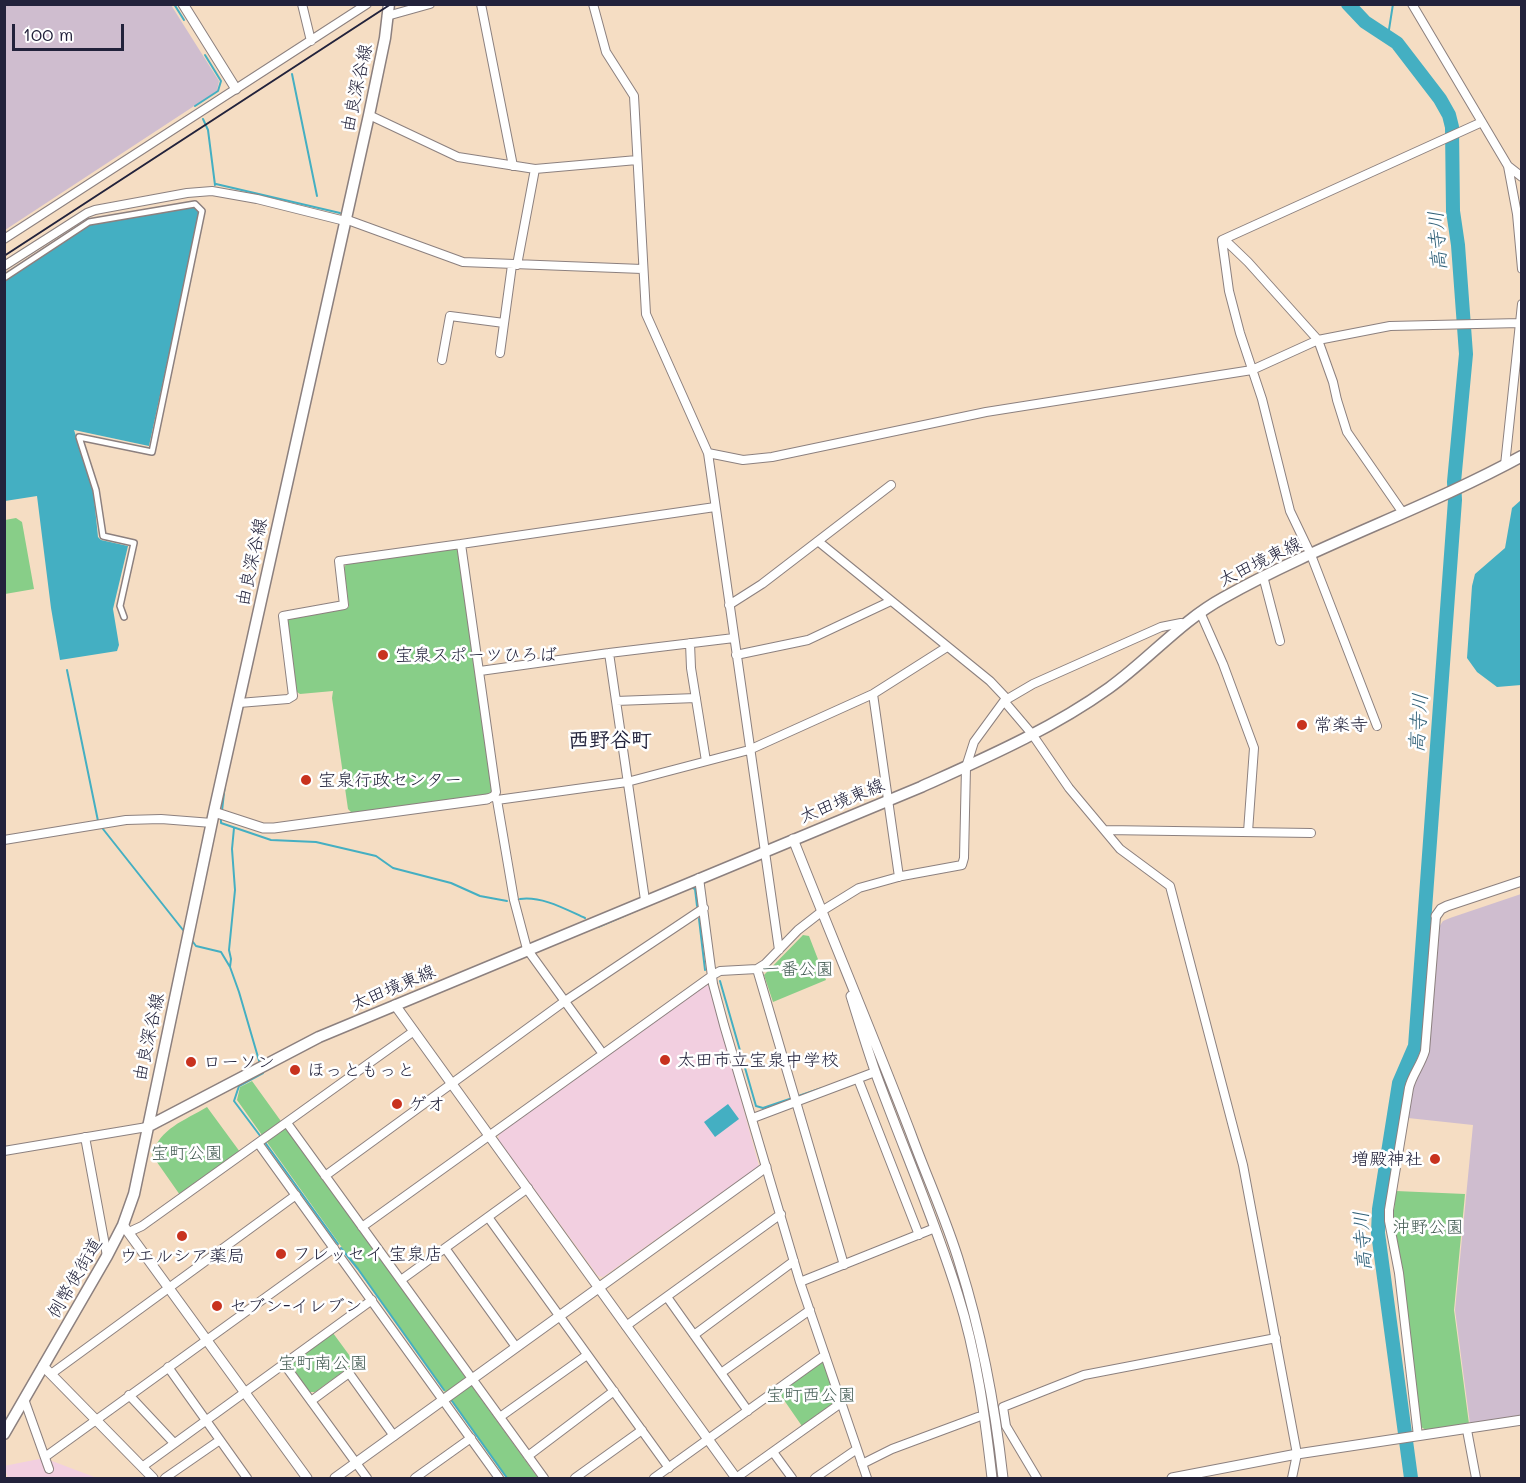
<!DOCTYPE html>
<html>
<head>
<meta charset="utf-8">
<style>
	body { margin:0 }
	#map { position:relative; width:1526px; height:1483px; overflow:hidden; background:#f5ddc3; font-family:Mali,sans-serif }
	canvas { display:block }
	.frame { position:absolute; inset:0; border:6px solid #22223b; pointer-events:none }
	.scale { position:absolute; left:12px; top:24px; width:112px; height:27px; box-sizing:border-box; border:3px solid #22223b; border-top:0; padding-left:8px; font-size:18px; line-height:21px; white-space:nowrap; color:#22223b; -webkit-text-stroke:4px #fff; paint-order:stroke }
</style>
</head>
<body>
<div id="map">
<canvas width="1526" height="1483"></canvas>
<div class="frame"></div>
<div class="scale">100 m</div>
</div>
<script>
const context = document.querySelector('canvas').getContext('2d');
context.lineJoin = 'round';
function fill(path, color) { context.fillStyle = color; context.fill(path, 'evenodd'); }
function trace(path, color, width, dash) { context.strokeStyle = color; context.lineWidth = width; context.lineCap = dash ? 'butt' : 'round'; context.setLineDash(dash || []); context.stroke(path); }
function write(font, color, halo, rows, align = 'center') {
  context.font = font + ' Mali,"Klee One",sans-serif'; context.lineWidth = 5; context.setLineDash([]); context.textBaseline = 'middle'; context.strokeStyle = halo; context.fillStyle = color; for (const [text, x, y, turn = 0] of rows) {
    context.save(); context.translate(x, y); context.rotate((+turn || 0) * Math.PI / 180); context.textAlign = isNaN(turn) ? turn : align; if (halo) context.strokeText(text, 0, 0); context.fillText(text, 0, 0); context.restore();
  }
}
const built = new Path2D(`
	M704,984L710,986L759,1166L603,1277L598,1276L498,1139L499,1134Z
	M44,1458L97,1478H8L4,1466Z`);
const industrial = new Path2D(`
	M5,4L171,5L219,81L217,91L5,230Z
	M1521,894V1415L1470,1424L1455,1310L1473,1125L1408,1118L1413,1084L1429,1053L1439,927L1443,921L1450,918Z`);
const green = new Path2D(`
	M16,518L22,522L34,589L5,594V520Z
	M456,548L459,550L493,791L490,794L353,814L348,809L332,698L333,691L300,694L297,692L287,619L289,616L349,607L344,568L346,564Z
	M803,935L809,936L826,980L773,1002L764,975Z
	M252,1081L538,1478H506L237,1100L240,1087Z
	M207,1107L240,1152L180,1195L152,1155C160,1128 184,1121 207,1107Z
	M1396,1191L1465,1194L1454,1310L1469,1424L1426,1430L1421,1427L1402,1271L1393,1220Z
	M333,1333L355,1363L315,1392H309L293,1368V1363Z
	M825,1355L841,1403L804,1429L777,1390Z`);
const water = new Path2D(`
	M193,205L200,211L149,446L74,430L93,488L98,537L101,540L128,546L113,609L119,645L117,651L60,660L51,608L37,496L5,501V280L91,224Z
	M1521,500V685L1497,687L1477,672L1467,658L1472,586L1475,574L1505,548L1512,508Z
	M728,1104L739,1119L715,1137L704,1122Z`);
const stream = new Path2D(`
	M174,4L184,20
	M1388,36L1393,4
	M292,74L317,196
	M195,106L218,91L221,81L205,55
	M203,119L208,130L215,185
	M216,184L340,213
	M67,670L98,821
	M222,811L225,784
	M221,817V823L271,840L316,842L376,856L393,868L451,883L480,896L507,901
	M103,829L183,930
	M691,887L695,889L697,906
	M520,899C542,896 565,909 585,918
	M699,919L705,970
	M598,927L647,906
	M193,942L196,946L221,952L230,967L239,992L260,1064
	M230,967L231,959L229,950L235,890L232,849L234,828
	M720,981L756,1106L763,1108L822,1088
	M261,1137L234,1101L239,1086L263,1073L262,1070
	M264,1141L338,1244
	M341,1248L358,1269L444,1390
	M452,1401L507,1478`);
const river = new Path2D(`
	M1348,4L1365,22L1397,43L1440,99L1449,115L1452,127L1453,211L1458,245L1466,354L1454,482L1455,500L1415,1046L1399,1083L1379,1209L1378,1233L1411,1478`);
const pedestrian = new Path2D(`
	M4,278L89,222L195,204L202,211L152,452L79,437L96,490L103,536L134,543L120,606L124,617`);
const minor = new Path2D(`
	M302,4L311,41
	M481,4L513,166
	M593,4L606,52L634,96L646,314L708,453L779,950
	M1412,4L1508,166L1517,214L1522,269
	M387,16L430,4
	M369,115L458,157L535,169L637,160
	M1508,166L1522,177
	M345,219L463,262L642,269
	M4,239L367,4
	M1225,240L1248,262L1318,340L1333,382L1337,400L1347,432L1403,513
	M517,265L535,169
	M4,266L87,213L95,210L187,193L212,191L257,199L345,221
	M500,353L512,265
	M442,360L450,316L504,323
	M708,453L743,460L772,457L986,412L1252,370L1318,340L1390,326L1520,323
	M1505,465L1522,304
	M819,542L990,681L1007,699
	M461,544L715,507
	M1263,576L1280,641
	M729,605L762,584L891,485
	M1200,612L1223,664L1254,748L1248,832
	M690,643L691,668L706,761
	M609,653L645,900
	M736,655L808,640L891,601
	M480,671L609,653L734,638
	M873,694L899,877
	M616,701L696,698
	M1004,701L1032,734L1069,788L1120,849L1170,886L1243,1165L1297,1454L1292,1478
	M239,703L288,699L293,696L283,616L344,605L339,561L461,544L496,792L494,796L487,799
	M1377,726L1311,555L1290,511L1262,399L1240,333L1229,291L1222,240L1482,122
	M494,796L497,800L627,782L749,750L873,694L947,647
	M497,800L514,900L527,949L603,1054
	M1105,830L1311,833
	M4,840L126,820L161,819L212,823
	M699,878L713,984L724,1025L800,1282L867,1478
	M757,969L844,1265
	M858,1079L919,1235
	M753,1118L875,1072
	M287,1123L544,1478
	M85,1137L107,1256
	M258,1143L499,1478
	M4,1151L147,1127
	M325,1176L565,1001L704,908
	M488,1217L669,1468
	M362,1227L713,975L720,971L757,969L765,964L798,930L825,909L859,888L902,876L962,865L964,858L966,767L974,742L1004,701L1033,684L1161,627L1181,623L1185,624
	M129,1232L142,1226L414,1031
	M445,1248L516,1347
	M401,1280L528,1188
	M800,1282L935,1228
	M667,1297L748,1411
	M626,1326L781,1214
	M694,1335L794,1261
	M284,1364L367,1478
	M168,1367L247,1478
	M721,1373L810,1310
	M51,1374L296,1195
	M129,1395L174,1443
	M24,1399L49,1469
	M311,1401L349,1373L394,1436
	M500,1417L587,1355
	M1467,1430L1476,1478
	M1418,1436L1399,1273L1389,1221V1210L1409,1088C1412,1075 1421,1065 1425,1051L1436,916
	M773,1452L792,1478
	M528,1456L614,1391
	M45,1457L334,1248
	M862,1464L892,1449L978,1417
	M142,1467L372,1300
	M165,1478L220,1440
	M415,1478L471,1438
	M575,1478L642,1430
	M654,1478L825,1355
	M736,1478L841,1403
	M815,1478L857,1449
	M1037,1478L1006,1426L1003,1407L1084,1375L1276,1338`);
const tertiary = new Path2D(`
	M183,4L236,89
	M214,812L263,828H274L487,799
	M793,839C832,938 873,1035 911,1134C927,1178 947,1221 960,1265C982,1335 995,1406 1003,1478
	M1436,916L1441,909L1447,906L1522,881
	M851,996C859,1022 867,1048 876,1074C903,1148 935,1220 958,1295C977,1355 985,1417 992,1478
	M395,1005L736,1478
	M123,1225L307,1478
	M43,1366L153,1478
	M335,1478L766,1167
	M1172,1478L1297,1454L1522,1420`);
const secondary = new Path2D(`
	M147,1127L319,1037L921,787C985,758 1052,729 1109,688C1148,660 1181,621 1223,598C1319,544 1425,509 1522,456
	M4,1434L107,1256L123,1225L134,1194L214,812L369,115L385,38L389,4`);
const rail = new Path2D(`
	M4,256L391,4`);
const markers = [
	[383,655,6,"#c8321e"],
	[1302,725,6,"#c8321e"],
	[306,780,6,"#c8321e"],
	[665,1060,6,"#c8321e"],
	[191,1062,6,"#c8321e"],
	[295,1070,6,"#c8321e"],
	[397,1104,6,"#c8321e"],
	[1435,1159,6,"#c8321e"],
	[182,1236,6,"#c8321e"],
	[281,1254,6,"#c8321e"],
	[217,1306,6,"#c8321e"]
];
const streetNames = [
	["由良深谷線",357,88,-78],
	["由良深谷線",252,562,-78],
	["太田境東線",1260,562,-26],
	["太田境東線",842,801,-22],
	["太田境東線",393,988,-23],
	["由良深谷線",149,1037,-78],
	["例幣使街道",75,1278,-60]
];
const poiNames = [
	["宝泉スポーツひろば",395,655],
	["常楽寺",1314,725],
	["宝泉行政センター",318,780],
	["太田市立宝泉中学校",677,1060],
	["ローソン",203,1062],
	["ほっともっと",307,1070],
	["ゲオ",409,1104],
	["増殿神社",1423,1159,"right"],
	["フレッセイ 宝泉店",293,1254],
	["ウエルシア薬局",182,1256,"center"],
	["セブン-イレブン",229,1306]
];
const parkNames = [
	["一番公園",798,969],
	["宝町公園",187,1153],
	["沖野公園",1428,1227],
	["宝町南公園",323,1363],
	["宝町西公園",811,1395]
];
const waterNames = [
	["高寺川",1438,241,-94],
	["高寺川",1419,723,-86],
	["高寺川",1363,1241,-93]
];
const quarterNames = [
	["西野谷町",610,741]
];
fill(built, '#f2cfe0');
fill(industrial, '#cfbdcf');
fill(green, '#88ce88');
fill(water, '#44afc2');
trace(stream, '#44afc2', 2);
trace(river, '#44afc2', 14);
trace(pedestrian, '#8c807f', 8);
trace(minor, '#8c807f', 10);
trace(tertiary, '#8c807f', 11);
trace(secondary, '#8c807f', 13);
trace(pedestrian, '#fff', 5);
trace(minor, '#fff', 8);
trace(tertiary, '#fff', 9);
trace(secondary, '#fff', 10);
trace(rail, '#22223b', 2);
for (const [x, y, r, color] of markers) { const dot = new Path2D(); dot.arc(x, y, r, 0, 2 * Math.PI); context.fillStyle = color; context.fill(dot); trace(dot, '#fff', 2); }
write('18px', '#22223b', '#fff', streetNames);
write('18px', '#22223b', '#fff', poiNames, 'left');
write('18px', '#465e56', '#fff', parkNames);
write('italic 20px', '#316178', '#fff', waterNames);
write('bold 21px', '#22223b', '#fff', quarterNames);
</script>
</body>
</html>
